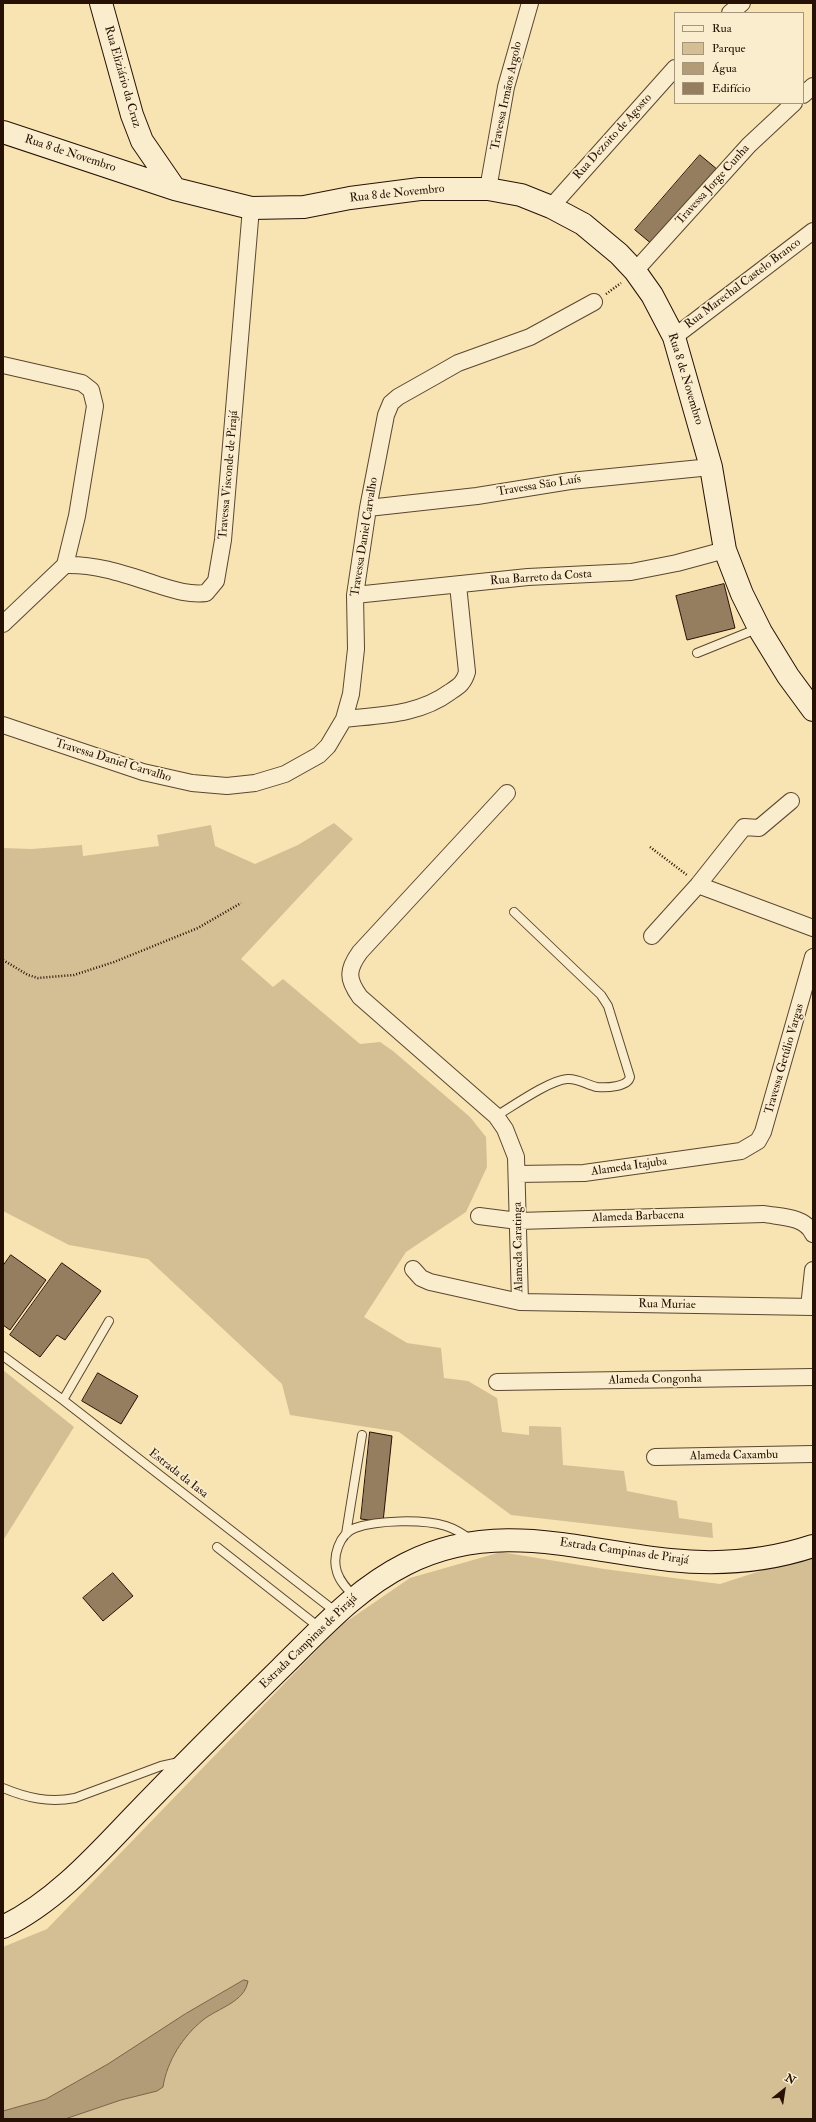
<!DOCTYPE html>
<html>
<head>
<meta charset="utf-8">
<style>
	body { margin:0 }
	#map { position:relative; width:816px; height:2122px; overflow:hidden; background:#f8e3b2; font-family:"IM FELL Double Pica",serif }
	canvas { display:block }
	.frame { position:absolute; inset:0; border:4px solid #271105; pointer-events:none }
	.legend { position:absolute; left:674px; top:12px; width:130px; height:92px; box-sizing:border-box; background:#faedcd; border:1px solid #a6957d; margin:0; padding:5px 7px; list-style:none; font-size:12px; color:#271105 }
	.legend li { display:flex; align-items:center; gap:8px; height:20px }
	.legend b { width:20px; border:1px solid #a6957d }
	.north { position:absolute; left:764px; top:2070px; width:40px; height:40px; -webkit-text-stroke:3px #faedcd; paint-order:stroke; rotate:30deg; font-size:11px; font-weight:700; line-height:16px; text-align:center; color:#271105 }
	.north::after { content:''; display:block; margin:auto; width:14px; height:18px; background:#271105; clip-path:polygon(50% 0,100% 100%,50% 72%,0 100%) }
</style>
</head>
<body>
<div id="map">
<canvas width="816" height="2122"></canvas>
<div class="frame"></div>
<ul class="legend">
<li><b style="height:5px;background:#faedcd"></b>Rua</li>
<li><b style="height:11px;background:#d4bf95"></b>Parque</li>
<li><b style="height:11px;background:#b19c77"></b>Água</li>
<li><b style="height:11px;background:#947e5f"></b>Edifício</li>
</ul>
<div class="north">N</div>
</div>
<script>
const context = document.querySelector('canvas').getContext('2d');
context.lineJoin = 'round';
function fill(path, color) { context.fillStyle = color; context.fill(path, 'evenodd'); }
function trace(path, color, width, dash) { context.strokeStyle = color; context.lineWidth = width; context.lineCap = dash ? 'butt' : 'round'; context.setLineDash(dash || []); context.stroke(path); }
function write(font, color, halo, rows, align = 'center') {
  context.font = font + ' "IM FELL Double Pica",serif'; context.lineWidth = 3.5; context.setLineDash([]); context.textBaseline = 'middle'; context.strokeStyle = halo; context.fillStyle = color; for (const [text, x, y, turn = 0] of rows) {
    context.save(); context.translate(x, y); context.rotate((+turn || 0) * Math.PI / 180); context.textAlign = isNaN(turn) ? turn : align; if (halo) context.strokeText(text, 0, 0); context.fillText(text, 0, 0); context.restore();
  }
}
const green = new Path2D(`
	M334,823L353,839L241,959L273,987L283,979L360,1044L380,1042L393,1051L470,1117L486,1137L487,1167L466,1212L406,1252L364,1317L407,1343L441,1348L444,1378L468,1381L497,1398L502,1432L529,1435V1426L561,1427L563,1465L624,1471L627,1491L677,1501L679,1518L712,1523L713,1538L511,1515L399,1432L290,1415L282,1384L148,1259L69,1245L3,1211V848L32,849L82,845L83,856L159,846L157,835L211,825L215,846L255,864L298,845Z
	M3,1370L74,1427L4,1539L3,1538Z
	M501,1552L604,1569L720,1584L813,1554V2119H3V1947L47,1929L340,1626L410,1578Z`);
const water = new Path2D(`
	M244,1980L248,1981C245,2002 218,2008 203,2020C183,2036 167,2061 163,2087L157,2091L121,2100L65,2119H3V2111L46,2099L108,2064L185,2014Z`);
const building = new Path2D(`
	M700,155L718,170L653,245L635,230Z
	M724,584L735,628L687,640L676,596Z
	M11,1255L46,1280L10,1330L3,1325V1266Z
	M62,1263L101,1291L65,1340L57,1335L40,1357L10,1335Z
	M98,1373L138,1396L121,1424L82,1401Z
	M370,1432L392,1436L383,1522L361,1519Z
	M113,1573L133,1596L103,1621L83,1598Z`);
const path = new Path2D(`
	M606,294L621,283
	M650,847L687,875
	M3,960L28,975L38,978L74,975L114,962L198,928L241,903`);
const lane = new Path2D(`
	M697,653L759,628
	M496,1116C513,1106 550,1080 567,1079C578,1078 587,1085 597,1087C606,1088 628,1087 630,1077L608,1006L601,995L514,912
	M3,1356L63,1400L336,1612
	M63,1400L109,1321
	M346,1534L362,1435
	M217,1547L320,1628
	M355,1597C348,1590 340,1582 337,1572C332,1557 339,1534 355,1528C378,1520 423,1519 446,1526C455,1529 463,1534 470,1539
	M3,1788C27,1798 49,1803 75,1798L161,1766L179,1762`);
const street = new Path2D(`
	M730,13L742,3
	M803,95L813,86
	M488,189L506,87L530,3
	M551,207L675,68
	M635,271L749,145L794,103
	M674,337L813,231
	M3,365L82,383L91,390L95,406L77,516L65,565L3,624
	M368,508L477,496L570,481L711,467
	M65,565C98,564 127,575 158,585C174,590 189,595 206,593L216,581L223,540L251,208
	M355,595L528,577L631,572L677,563L725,550
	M344,719C381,715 419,715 450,692C459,686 464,683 467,672L458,585
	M3,725L143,772L192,783L227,786L255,783L285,774L319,755L328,746L344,719L351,694L356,649L355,595L368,508L386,415L391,403L398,397L437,375L458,363L530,337L594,302
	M507,793L360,952C347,970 347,979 360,997L496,1116L505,1129L516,1157L520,1302
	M698,885L813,928
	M652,936L698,885L744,827L759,828L791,801
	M517,1174L584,1173L741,1151L758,1141L763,1132L813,957
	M479,1216L518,1221L764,1214C780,1217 805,1216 813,1234
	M413,1269L421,1278L430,1282L520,1302L813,1307
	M809,1307L813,1270
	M497,1382L813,1377
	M655,1457L813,1454`);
const secondary = new Path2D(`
	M101,3L132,115L142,141L175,189
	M3,132L175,189L251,208L304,207L350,198L420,189H488L521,195L551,207L583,224L619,254L635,271L652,295L674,337L711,467L725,550L742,594L761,632L788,676L813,710
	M3,1927C53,1903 94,1858 131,1819C180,1768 230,1718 281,1668C320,1630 356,1589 406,1564C494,1519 579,1550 670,1560C718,1565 768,1561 813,1546`);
const streetNames = [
	["Rua Eliziário da Cruz",122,77,74],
	["Travessa Irmãos Argolo",507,96,-78],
	["Rua Dezoito de Agosto",613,137,-48],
	["Rua 8 de Novembro",70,154,18],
	["Travessa Jorge Cunha",713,185,-48],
	["Rua 8 de Novembro",397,194,-6],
	["Rua Marechal Castelo Branco",743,284,-37],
	["Rua 8 de Novembro",685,379,73],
	["Travessa Visconde de Pirajá",229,475,-85],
	["Travessa São Luís",539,486,-9],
	["Travessa Daniel Carvalho",365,537,-81],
	["Rua Barreto da Costa",541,578,-4],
	["Travessa Daniel Carvalho",113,761,17],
	["Travessa Getúlio Vargas",785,1059,-74],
	["Alameda Itajuba",629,1167,-8],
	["Alameda Barbacena",638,1217,-2],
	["Alameda Caratinga",519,1247,-91],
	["Rua Muriae",667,1305,1],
	["Alameda Congonha",655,1380,-1],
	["Alameda Caxambu",734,1456,-1],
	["Estrada da Iasa",178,1474,38],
	["Estrada Campinas de Pirajá",624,1552,8],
	["Estrada Campinas de Pirajá",309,1642,-44]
];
fill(green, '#d4bf95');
fill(water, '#b19c77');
trace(water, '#7a6449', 1);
fill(building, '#947e5f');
trace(building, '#271105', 1);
trace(lane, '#5b4630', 10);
trace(street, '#5b4630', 18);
trace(secondary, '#271105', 24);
trace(path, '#271105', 2.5, [1, 2]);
trace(lane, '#faedcd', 8);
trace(street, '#faedcd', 16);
trace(secondary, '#faedcd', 22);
write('12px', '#271105', '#faedcd', streetNames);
</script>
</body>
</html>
